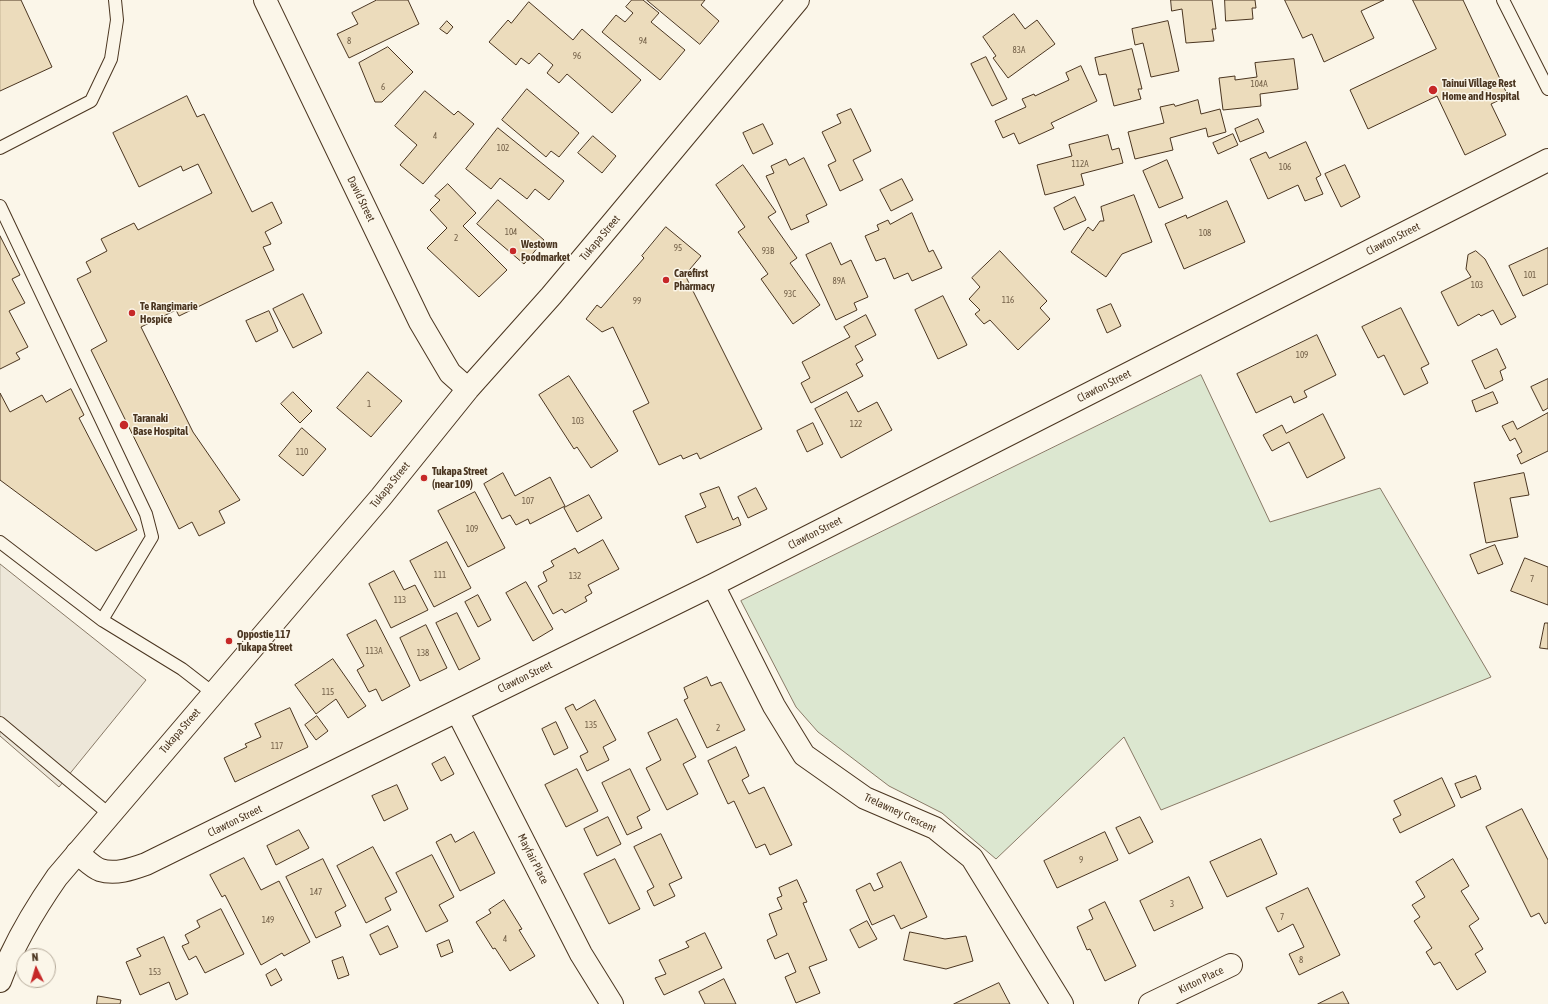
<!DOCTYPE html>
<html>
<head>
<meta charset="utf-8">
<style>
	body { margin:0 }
	#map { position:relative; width:1548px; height:1004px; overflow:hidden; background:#fbf6e9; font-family:"Asap Condensed",sans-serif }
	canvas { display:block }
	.north { position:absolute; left:16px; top:948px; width:40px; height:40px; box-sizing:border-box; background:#fbf6e9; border:1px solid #b4a999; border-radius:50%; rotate:355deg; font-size:11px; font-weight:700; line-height:16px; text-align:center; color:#4a3520 }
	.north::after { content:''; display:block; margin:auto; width:14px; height:18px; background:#c62828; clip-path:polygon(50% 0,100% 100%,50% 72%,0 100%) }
</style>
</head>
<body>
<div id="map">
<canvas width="1548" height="1004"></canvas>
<div class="north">N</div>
</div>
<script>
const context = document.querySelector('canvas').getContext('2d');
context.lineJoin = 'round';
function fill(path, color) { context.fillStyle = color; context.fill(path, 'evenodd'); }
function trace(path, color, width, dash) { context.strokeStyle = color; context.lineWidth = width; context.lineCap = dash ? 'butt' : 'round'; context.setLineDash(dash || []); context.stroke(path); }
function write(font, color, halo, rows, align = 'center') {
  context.font = font + ' "Asap Condensed",sans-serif'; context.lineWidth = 3; context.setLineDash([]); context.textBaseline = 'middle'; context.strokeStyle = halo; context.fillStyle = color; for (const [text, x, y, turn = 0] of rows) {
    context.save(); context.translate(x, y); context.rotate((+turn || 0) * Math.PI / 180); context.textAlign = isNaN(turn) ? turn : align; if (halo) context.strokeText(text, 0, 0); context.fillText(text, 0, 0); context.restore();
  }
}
const green = new Path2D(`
	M1201,375L1270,522L1380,488L1491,677L1161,810L1124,737L996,859L942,813L889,786L818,732L796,707L741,601Z`);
const parking = new Path2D(`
	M0,564L146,680L59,787L0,736Z`);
const building = new Path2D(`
	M0,0H21L52,67L0,91Z
	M377,0H408L419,24L349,58L337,34L358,24L352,13Z
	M632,0H643L659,13L651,22L685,50L660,80L602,32L616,15L625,22L633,13L626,7Z
	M647,0H705L701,5L719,21L700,44Z
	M1171,0H1212L1216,29H1212L1214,41L1186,43L1182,9L1172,11Z
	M1225,0H1255L1256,8H1252L1253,19L1226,21Z
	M1285,0H1384L1361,11L1374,38L1324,62L1312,34L1303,38Z
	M1413,0H1463L1508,96L1491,104L1506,135L1465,155L1437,96L1368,129L1350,90L1436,49Z
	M529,2L573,40L582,29L641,80L612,113L567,74L559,83L547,73L553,65L539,53L529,64L521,58L516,65L489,42L508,20L511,23Z
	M1014,14L1025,29L1037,20L1055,44L1008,78L993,58L996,56L983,37Z
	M447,21L453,27L447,34L440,29Z
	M1168,21L1179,71L1151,77L1143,43L1135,45L1132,29Z
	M388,47L413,72L382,102H375L359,63Z
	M1132,49L1142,89H1138L1141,99L1114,106L1106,74L1099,75L1095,58Z
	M986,57L1007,99L992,106L971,64Z
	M1294,59L1298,89L1260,94L1261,106L1223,110L1219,78L1235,76V80L1257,77L1255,63Z
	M1081,66L1097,101L1051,123L1054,128L1019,144L1014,133L1003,138L995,121L1026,107L1022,99L1034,94L1035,96L1069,80L1066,73Z
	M527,89L579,133L559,157L551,151L546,157L502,120Z
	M425,91L454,115L458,111L474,124L423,184L400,165L417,145L395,126Z
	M187,96L197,117L204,114L252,212L272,202L282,223L265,232L271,244L263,247L274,270L179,316L176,310L141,327L193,432L240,500L219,511L225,523L199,536L192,522L179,529L91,350L107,341L77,279L91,272L86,262L107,251L101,239L134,223L138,230L212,193L198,164L183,171L181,166L139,187L113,133Z
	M1198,100L1201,114L1220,109L1226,132L1208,137L1206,128L1170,138L1173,150L1135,159L1128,132L1164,123L1160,107L1174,104L1175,106Z
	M851,109L871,151L853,160L863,180L840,191L828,165L836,161L822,132L841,123L837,115Z
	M1258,119L1264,132L1240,142L1235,129Z
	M763,124L773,144L753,154L743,133Z
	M498,128L564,181L549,200L535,189L527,199L500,178L491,189L466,169Z
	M1233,134L1238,145L1218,154L1213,143Z
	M1108,135L1112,150L1119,148L1123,163L1081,174L1084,185L1045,195L1037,165L1072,156L1069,145Z
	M593,136L616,156L602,173L578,153Z
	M1306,142L1321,175L1316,178L1323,194L1305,201L1298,185L1268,199L1250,159L1266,152L1269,158Z
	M804,158L827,205L806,215L809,222L791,230L766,176L774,173L771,166L786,159L789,165Z
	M1167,160L1183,198L1159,208L1143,171Z
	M743,165L776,212L768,217L797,258L790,263L820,305L793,324L761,279L768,274L738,232L745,227L716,185Z
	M1345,165L1360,197L1341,207L1325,174Z
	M902,179L913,200L891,211L880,190Z
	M448,184L476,213L463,226L507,270L479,297L427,248L447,228L430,210L440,200L435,196Z
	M1134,195L1152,242L1122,254L1106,277L1071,252L1088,227L1093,231L1100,221H1104L1101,207Z
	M1075,197L1086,220L1064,230L1054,208Z
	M498,200L544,240L524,264L477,224Z
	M1227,201L1245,242L1184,269L1165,224L1186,215L1187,218Z
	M912,213L929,252L933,250L942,268L912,281L908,273L894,279L885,258L876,261L865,236L879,230L877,225L888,220L890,224Z
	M666,227L701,256L685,275L762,429L700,459L697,453L683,459L681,455L659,465L633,411L649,403L613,327L602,332L586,319L597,305L601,308L644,258L642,256Z
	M0,236L20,275L12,279L25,303L9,311L28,347L16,353L20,359L0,369Z
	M831,243L841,265L851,260L868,297L854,303L857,310L836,320L806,255Z
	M1548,248V284L1523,296L1509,266Z
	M1000,251L1047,301L1040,308L1050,319L1018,350L990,320L984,324L975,314L980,310L969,299L980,287L972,278Z
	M1476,251L1485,259L1516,317L1501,325L1493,310L1481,316L1479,314L1458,326L1441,292L1471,277L1466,269L1468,255Z
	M303,294L322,333L293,348L273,309Z
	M943,296L967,345L938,359L915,310Z
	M1111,304L1121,326L1107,333L1097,310Z
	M1401,308L1429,364L1421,368L1428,383L1404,395L1384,355L1378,358L1362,327Z
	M269,311L278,331L256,342L246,321Z
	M866,315L876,335L855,346L863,360L856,364L863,376L811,403L801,383L810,378L802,362L850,337L844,327Z
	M1317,335L1336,375L1304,391L1307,397L1294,403L1291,396L1256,413L1237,374Z
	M1497,349L1506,368L1500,371L1503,380L1485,389L1472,361Z
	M368,372L402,401L371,437L337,408Z
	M569,376L618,451L591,468L577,447L574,449L539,395Z
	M1548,379V408L1543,411L1531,387Z
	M71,389L84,415L79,418L137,530L96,551L0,480V393L10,412L42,395L46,402Z
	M293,392L312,411L300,423L281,404Z
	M847,392L858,412L877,402L892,430L841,458L815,409Z
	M1493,392L1498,403L1476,412L1472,401Z
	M1548,413V451L1521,464L1517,455L1522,452L1515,438L1510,441L1502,426L1513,421L1517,429Z
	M1323,414L1345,458L1307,478L1289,442L1272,451L1263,435L1282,425L1286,433Z
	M813,423L823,444L807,452L797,431Z
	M302,428L326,449L303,476L279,456Z
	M503,473L515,496L550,477L565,506L530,524L528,519L516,525L510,515L502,519L484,484Z
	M1524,473L1529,495L1510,498L1518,537L1486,543L1474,483Z
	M719,487L733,520L738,517L741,525L697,543L685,516L706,507L700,494Z
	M756,488L767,509L748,518L738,497Z
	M475,492L505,548L468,567L438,511Z
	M589,495L602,518L577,532L564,508Z
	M603,540L619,569L588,585L592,593L585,597L587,601L565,613L562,609L553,614L538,586L547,581L543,572L554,566L551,561L575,548L578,553Z
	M447,542L471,588L434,607L410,561Z
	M1495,545L1503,564L1478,574L1470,555Z
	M1525,558L1548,567V605L1511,591Z
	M394,571L404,590L415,585L428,610L391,628L369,584Z
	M526,582L553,629L533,641L506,593Z
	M478,595L491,620L478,627L465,602Z
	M457,613L480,659L459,670L436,623Z
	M376,620L410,686L382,701L376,689L369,692L357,670L364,666L347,635Z
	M1545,623H1548V649L1540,648Z
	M426,625L447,668L420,681L400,638Z
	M333,659L366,706L348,718L336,699L316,714L295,685Z
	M707,677L711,686L721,682L745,730L707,748L684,700L688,698L684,688Z
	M595,700L616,740L603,747L609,760L587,771L580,756L588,752L565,708L573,704L576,710Z
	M290,708L308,747L235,782L224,758L247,747L245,744L261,737L255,724Z
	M317,716L328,731L316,740L305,725Z
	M677,719L696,757L683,764L698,794L667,810L646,768L661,760L648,733Z
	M556,722L568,748L554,755L542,729Z
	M736,747L749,776L742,780L749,794L764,787L792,845L770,855L765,844L756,848L734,801L728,804L708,761Z
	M445,757L454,774L441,781L432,764Z
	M577,769L598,811L566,827L545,785Z
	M630,769L650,810L637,817L642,828L627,835L602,783Z
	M1476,776L1481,789L1461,798L1455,784Z
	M1442,778L1455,806L1400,833L1393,819L1401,815L1394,801Z
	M397,785L408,809L384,821L372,796Z
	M1522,809L1548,860V922L1545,924L1539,913L1531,917L1486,827Z
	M608,817L621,844L597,856L584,829Z
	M1140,817L1153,842L1129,854L1116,828Z
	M299,830L309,848L276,865L267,846Z
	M474,832L495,873L460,891L436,842L451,834L455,842Z
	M1105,832L1118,860L1057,888L1044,861Z
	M661,834L682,878L669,884L675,896L654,906L647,891L654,887L634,847Z
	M1261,839L1277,874L1227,897L1210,862Z
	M373,847L397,892L385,898L391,910L366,923L337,866Z
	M432,855L454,897L439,905L448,921L426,932L396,873Z
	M244,858L261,890L279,881L310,942L284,956L282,953L261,965L225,895L222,897L210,875Z
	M323,859L346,906L335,912L341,926L316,938L286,877Z
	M615,859L640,909L609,924L584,874Z
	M1453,859L1469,886L1461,891L1479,919L1469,926L1483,949L1475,954L1486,972L1457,990L1440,962L1434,965L1426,952L1432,948L1414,921L1420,917L1412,905L1425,897L1416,882Z
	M901,862L927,917L901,929L894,915L872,925L856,890L870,883L874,891L883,887L877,874Z
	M1189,877L1203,908L1154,931L1140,901Z
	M797,880L807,902L803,903L827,960L809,967L820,993L796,1003L785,977L796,972L788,953L775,959L767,940L777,935L769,914L782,909L777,898L782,896L779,888Z
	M1308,888L1340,955L1299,975L1289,954L1304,947L1293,924L1278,932L1266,908Z
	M504,900L522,929L519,930L535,956L510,971L495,948L493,949L476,922L491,913L489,910Z
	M1105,902L1136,966L1105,981L1090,949L1087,950L1077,927L1093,919L1089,910Z
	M221,909L244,954L205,973L196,956L189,960L182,946L189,943L185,935L200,927L197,921Z
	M867,921L877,939L859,948L850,930Z
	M388,926L398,947L380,955L370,935Z
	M910,932L945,939L966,936L973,961L946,969L904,960Z
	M705,933L722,968L664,995L655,978L666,974L659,960L689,947L686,942Z
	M164,937L188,994L176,1000L169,982L140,995L126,962L141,956L137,949Z
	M449,940L453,952L441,957L437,945Z
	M343,957L349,975L338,979L332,961Z
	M276,969L282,980L271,986L266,975Z
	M724,979L736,1004H705L699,992Z
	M999,983L1010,1004H954Z
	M1343,992L1349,1004H1318Z
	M98,996L121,1000L120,1004H97Z`);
const lane = new Path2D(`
	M1503,0L1548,89
	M0,148L91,101L111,59L117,20L115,0
	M0,206L146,514L152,537L102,620
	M0,542L102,620L182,669L213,693
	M0,723L109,814`);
const street = new Path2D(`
	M713,585L774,706L804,755L865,798L935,828L972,858L1062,1004
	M457,711L581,954L612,1004
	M77,853C84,858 92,867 100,870C115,875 132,869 146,864L713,585L1548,160
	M1150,1004L1231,965`);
const secondary = new Path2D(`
	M265,0L420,322L450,373L468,389
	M0,981C14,943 34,910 57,877L381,497L468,389L551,296L614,221L798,0`);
const markers = [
	[1433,90,5,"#c62828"],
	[513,251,4,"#c62828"],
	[666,280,4,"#c62828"],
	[132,313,4,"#c62828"],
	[124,425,5,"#c62828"],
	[424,478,4,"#c62828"],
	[229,641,4,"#c62828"]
];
const numberNames = [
	["8",349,41],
	["94",643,41],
	["83A",1019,50],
	["96",577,56],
	["104A",1259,84],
	["6",383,87],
	["4",435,136],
	["102",503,148],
	["112A",1080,164],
	["106",1285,167],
	["104",511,232],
	["108",1205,233],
	["2",456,238],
	["95",678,248],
	["93B",768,251],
	["101",1530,275],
	["89A",839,281],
	["103",1477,285],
	["93C",790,294],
	["116",1008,300],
	["99",637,301],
	["109",1302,355],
	["1",369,404],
	["103",578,421],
	["122",856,424],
	["110",302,452],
	["107",528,501],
	["109",472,529],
	["111",440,575],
	["132",575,576],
	["7",1532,579],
	["113",400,600],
	["113A",374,651],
	["138",423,653],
	["115",328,692],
	["135",591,725],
	["2",718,728],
	["117",277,746],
	["9",1081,860],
	["147",316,892],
	["3",1172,904],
	["7",1282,917],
	["149",268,920],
	["4",505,939],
	["8",1301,960],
	["153",155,972]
];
const poiNames = [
	["Tainui Village Rest",1442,84],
	["Home and Hospital",1442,97],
	["Westown",521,245],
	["Foodmarket",521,258],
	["Carefirst",674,274],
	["Pharmacy",674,287],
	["Te Rangimarie",140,307],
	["Hospice",140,320],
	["Taranaki",133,419],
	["Base Hospital",133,432],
	["Tukapa Street",432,472],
	["(near 109)",432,485],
	["Oppostie 117",237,635],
	["Tukapa Street",237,648]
];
const streetNames = [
	["David Street",361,199,64],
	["Tukapa Street",600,238,-50],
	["Clawton Street",1393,239,-27],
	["Clawton Street",1104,386,-27],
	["Tukapa Street",390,485,-51],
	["Clawton Street",815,533,-27],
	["Clawton Street",525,677,-26],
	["Tukapa Street",180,731,-49],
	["Trelawney Crescent",900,813,25],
	["Clawton Street",235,821,-26],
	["Mayfair Place",533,859,63],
	["Kirton Place",1201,980,-26]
];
fill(green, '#dce7d0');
trace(green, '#887966', 1);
fill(parking, '#ede7d9');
trace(parking, '#887966', 1);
fill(building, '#ecdcbc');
trace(building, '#4a3520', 1);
trace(lane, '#4a3520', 14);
trace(street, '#4a3520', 24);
trace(secondary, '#4a3520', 24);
trace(lane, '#fbf6e9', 12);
trace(street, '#fbf6e9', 22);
trace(secondary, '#fbf6e9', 22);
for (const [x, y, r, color] of markers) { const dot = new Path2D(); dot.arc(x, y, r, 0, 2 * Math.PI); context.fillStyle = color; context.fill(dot); trace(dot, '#fbf6e9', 1.5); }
write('9px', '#725f47', null, numberNames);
write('bold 11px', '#4a3520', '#fbf6e9', poiNames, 'left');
write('11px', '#4a3520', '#fbf6e9', streetNames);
</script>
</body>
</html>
